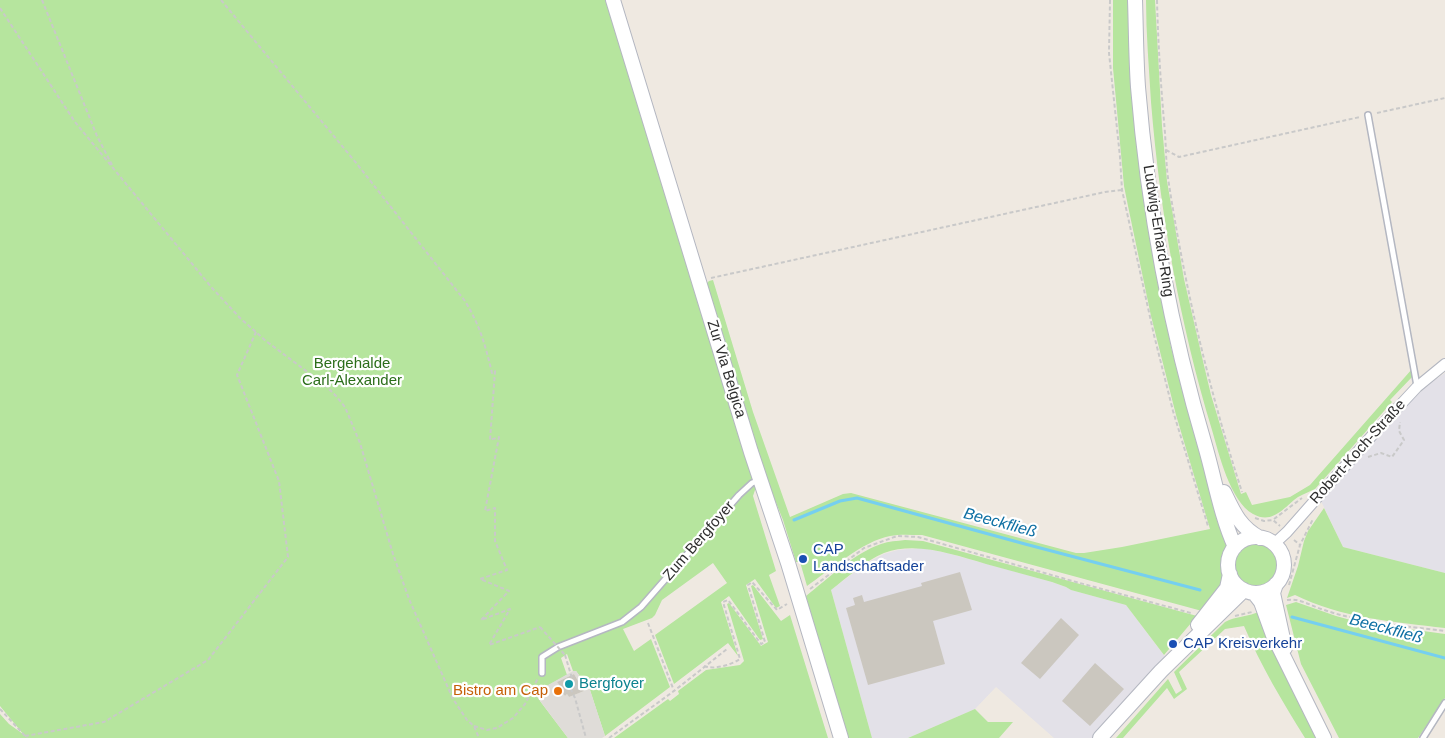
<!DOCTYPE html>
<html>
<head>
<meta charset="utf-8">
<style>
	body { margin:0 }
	canvas { display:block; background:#efe9e1 }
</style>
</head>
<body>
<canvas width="1445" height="738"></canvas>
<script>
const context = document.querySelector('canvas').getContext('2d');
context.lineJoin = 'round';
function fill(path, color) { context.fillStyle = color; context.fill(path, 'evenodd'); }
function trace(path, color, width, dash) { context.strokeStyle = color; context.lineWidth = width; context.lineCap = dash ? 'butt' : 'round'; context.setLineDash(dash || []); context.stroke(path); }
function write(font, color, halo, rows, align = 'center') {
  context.font = font + ' Helvetica,sans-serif'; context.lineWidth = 4.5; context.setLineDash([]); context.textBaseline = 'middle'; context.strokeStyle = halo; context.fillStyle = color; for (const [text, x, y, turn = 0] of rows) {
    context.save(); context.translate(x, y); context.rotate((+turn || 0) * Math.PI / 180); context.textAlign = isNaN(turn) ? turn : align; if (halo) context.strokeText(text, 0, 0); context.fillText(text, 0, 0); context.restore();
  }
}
const industrial = new Path2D(`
	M1445,373V573L1343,547L1321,501L1391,420L1429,384Z
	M921,548L947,553L1052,582L1066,587L1071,590L1126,605L1166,658L1094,738H1054L996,687L975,709L908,738H872L831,590L865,564L884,554L898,550Z`);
const green = new Path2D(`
	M0,0H606L756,487L753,496L776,571L769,575L780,606L776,608L755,579L746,585L763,639L760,640L729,596L721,602L738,656L728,643L674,684L655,635L727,583L713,563L662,600L655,615L652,618L623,629L634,651L651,639L670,687L605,736L590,690L576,671H573L567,654L561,658L567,675L543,688L540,701L568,738H0V714L9,724L23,734L0,706Z
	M1113,0H1129L1134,121L1141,182L1153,252L1171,347L1196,441L1227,542L1222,569L1224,578L1222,584L1202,611L922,535C911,535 900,534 890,536C863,541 830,570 807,586L800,562H796L783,520L766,478L705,285L709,281L713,280L753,412L790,517L843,494L851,493L1076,553H1084L1122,547L1210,529L1176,415L1151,316L1128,206L1124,186L1113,68Z
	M1146,0H1155L1162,126L1167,181L1184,279L1202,357L1211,395L1241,494L1246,492L1252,505L1290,497L1310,485L1412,369L1413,376L1390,400L1392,402L1315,489C1310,491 1304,494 1298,497C1284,507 1273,525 1253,514C1230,501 1219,454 1212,430C1180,324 1160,213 1151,102C1149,68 1146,34 1146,0Z
	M1324,508L1343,547L1445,573V628C1395,622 1341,618 1295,595L1287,598L1298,566L1304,541L1308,531Z
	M905,540L923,541L1197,616L1164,655L1126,605L1071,590L1066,587L1052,582C1030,576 1008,570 986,564C954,555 917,541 884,553C865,561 848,577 831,590L872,738H844L806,596C829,578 853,554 881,544C889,541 897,541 905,540Z
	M1234 564a22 22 0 1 1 44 0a22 22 0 1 1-44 0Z
	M753,585L781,621L790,615L828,738H614L668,699L670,701L679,694L678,691L706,670L740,665L744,661L727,604L729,603L761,646L768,642L751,586Z
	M1296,602L1336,616L1358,622L1445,634V698L1418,738H1339L1301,664L1286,605Z
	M1260,611L1268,638L1316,738H1305C1282,701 1261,666 1244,626L1225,629L1179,672L1187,689L1174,699L1167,688L1123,738H1116L1168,679L1176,694L1182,690L1174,672L1225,622C1236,616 1249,617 1260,611Z
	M975,709L988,722H1013L999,738H908Z`);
const plaza = new Path2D(`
	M573,671H576L590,690L605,736L602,738H568L534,693ZM574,674L584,691L569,697L567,694L565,696L559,687L560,686L557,682Z`);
const stream = new Path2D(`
	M794,520L840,501L857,498L1025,544L1200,590
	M1292,617L1445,658`);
const building = new Path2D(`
	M960,572L972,610L933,621L945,664L868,685L846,608L855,605L853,598L862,595L864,602L922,586L921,583Z
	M1061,618L1079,635L1040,679L1021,663Z
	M1095,663L1124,689L1090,726L1062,701Z
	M574,674L584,691L569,697L567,694L565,696L558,687L560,686L557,682Z`);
const path = new Path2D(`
	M42,0L97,136L112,165
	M221,0L357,164L465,301C480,326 485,344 492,373L495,371L490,440L499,437L485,511L495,508V541L507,570L480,579L509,591L481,620L510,609L489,645L540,627
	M1110,0L1109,53L1120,157L1122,190L1154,335L1173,411L1208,526
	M1157,0C1158,44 1161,88 1165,133C1166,148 1166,163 1168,178C1184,284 1209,390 1242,492
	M0,8L75,122L212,288L240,318L266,341L325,385L336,396L345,407L360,443L393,554L409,599L453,699L467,720L474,726L479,738
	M1377,113L1445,98
	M1166,150L1179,157L1360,117
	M711,278L1105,192L1122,190
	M1368,457L1381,453L1392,457L1404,440L1399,431L1400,422
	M1255,518L1264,521L1273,520L1280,526
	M1274,519L1302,498
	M1294,540L1300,545
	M1289,585L1300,545L1313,519
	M810,589L864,548L897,536L918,537L1076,582L1191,613
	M1287,600C1300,598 1311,606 1324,610C1363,623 1404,626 1445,631
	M1235,616L1252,612
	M648,623L674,691
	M565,655L571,675L578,689L567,681L575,698L586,738
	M704,666C714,670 731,665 740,659L723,602L728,600L761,644L765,642L748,585L752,582L777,610L787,604
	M0,709L27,738
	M474,726L487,730L497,728L513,718L525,704L538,678
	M25,736L104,722L208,660L288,557L279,481L237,375L256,332
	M609,738L674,691L727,649`);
const lane = new Path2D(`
	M1368,115L1417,386
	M542,673V657L558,647L622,622L641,607L739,495L752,483L760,480
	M1423,738L1445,703`);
const street = new Path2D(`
	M1274,544L1287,532L1376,431L1417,387L1445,364`);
const secondary = new Path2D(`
	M613,0L751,452L788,563L841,738
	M1135,0C1136,29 1136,58 1138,87C1148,210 1171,331 1206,449C1215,481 1221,516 1235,547
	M1224,492C1234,513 1240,527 1260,538
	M1228 565a28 28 0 1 1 56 0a28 28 0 1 1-56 0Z
	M1276,584L1273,593L1285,648
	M1254,593L1261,602L1273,635L1324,738
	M1198,625L1227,588L1230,574
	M1100,738L1161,671L1244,590`);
const pathBridge = new Path2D(`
	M540,627L565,655`);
const markers = [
	[803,559,5,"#1a4fb4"],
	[1173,644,5,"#1a4fb4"],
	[569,684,5,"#0f9aa8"],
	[558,691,5,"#e8710a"]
];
const streetNames = [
	["Ludwig-Erhard-Ring",1158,231,81],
	["Zur Via Belgica",726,369,73],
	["Robert-Koch-Straße",1358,452,-48],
	["Zum Bergfoyer",699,541,-49]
];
const parkNames = [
	["Bergehalde",352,364],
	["Carl-Alexander",352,381]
];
const transitNames = [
	["CAP",813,550],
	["Landschaftsader",813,567],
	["CAP Kreisverkehr",1183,644]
];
const cultureNames = [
	["Bergfoyer",579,684]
];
const foodNames = [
	["Bistro am Cap",548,691]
];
const waterNames = [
	["Beeckfließ",1000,523,15],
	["Beeckfließ",1386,629,15]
];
fill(industrial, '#e3e1e8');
fill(green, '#b6e59e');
fill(plaza, '#dfdcd8');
trace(stream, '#75cff0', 3);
fill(building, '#cbc7bf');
trace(lane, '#b4b7c1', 8);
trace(street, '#b4b7c1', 12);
trace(secondary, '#b4b7c1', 16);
trace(path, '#c9c9c9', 2, [4, 2.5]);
trace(lane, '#fff', 5);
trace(street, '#fff', 10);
trace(secondary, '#fff', 14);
trace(pathBridge, '#c9c9c9', 2, [4, 2.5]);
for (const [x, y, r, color] of markers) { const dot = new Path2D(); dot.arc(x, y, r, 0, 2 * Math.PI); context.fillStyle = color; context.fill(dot); trace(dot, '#fff', 2); }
write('15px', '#2e2e2e', '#fff', streetNames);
write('15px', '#2c6e1b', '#fff', parkNames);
write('15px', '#164399', '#fff', transitNames, 'left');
write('15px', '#0d838f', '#fff', cultureNames, 'left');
write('15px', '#c56008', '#fff', foodNames, 'right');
write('italic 16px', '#0d6fa3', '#fff', waterNames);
</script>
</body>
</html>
